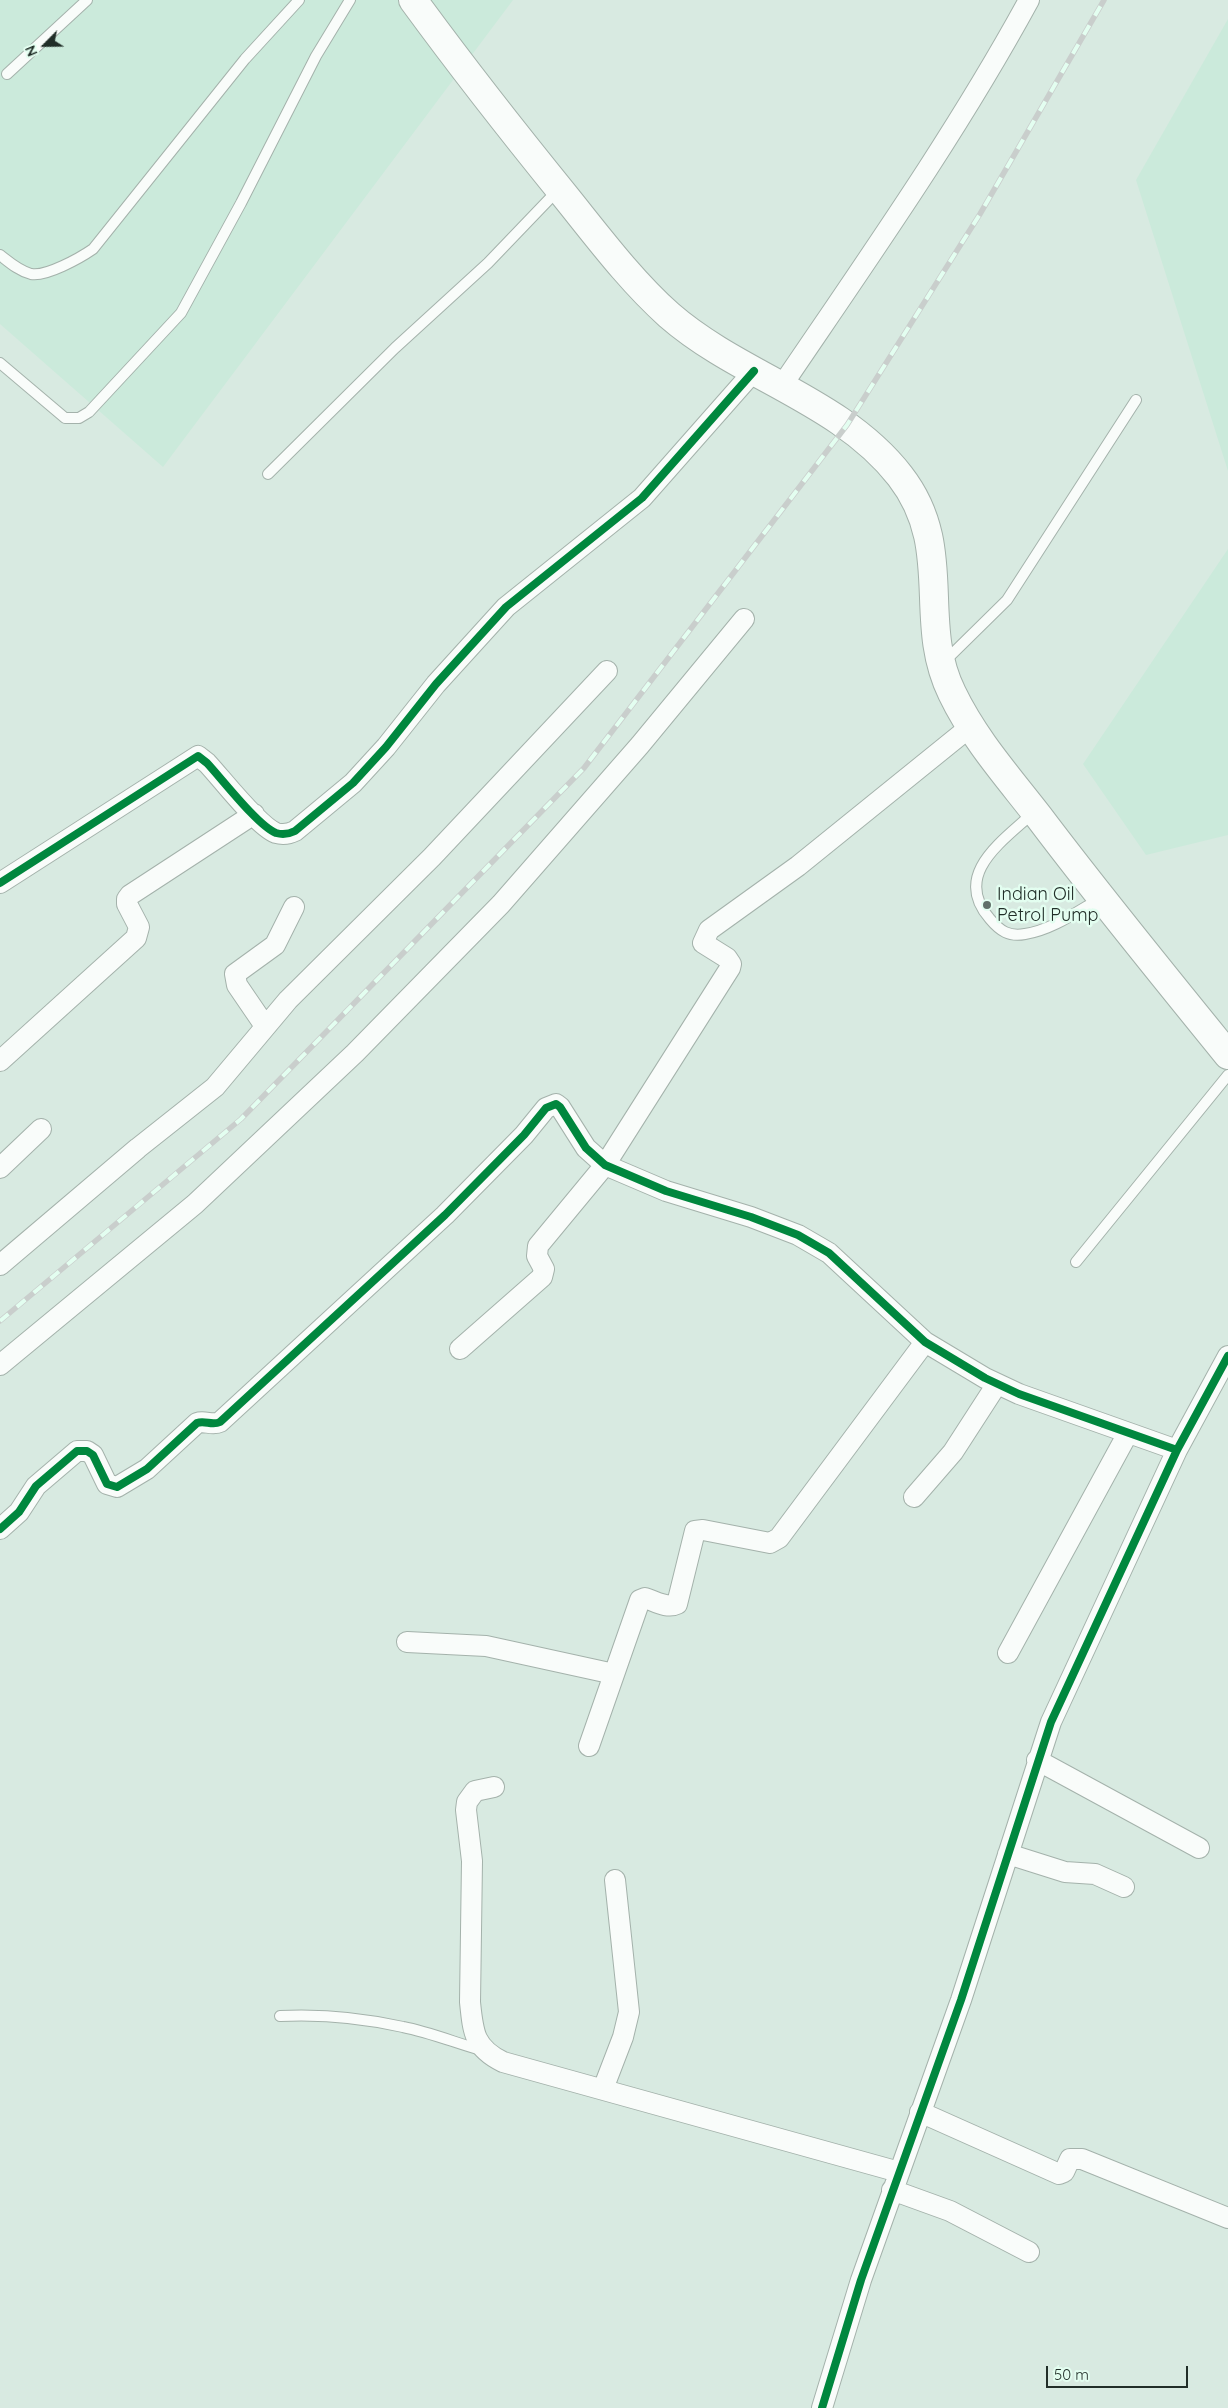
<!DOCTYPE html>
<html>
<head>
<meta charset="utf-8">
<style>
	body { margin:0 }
	#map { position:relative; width:1228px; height:2408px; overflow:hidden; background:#d8eae1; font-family:Quicksand,sans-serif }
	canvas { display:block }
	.north { position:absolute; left:20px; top:20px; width:50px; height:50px; -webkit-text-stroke:4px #e3fef0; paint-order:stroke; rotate:247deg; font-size:14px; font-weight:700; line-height:20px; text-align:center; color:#212e28 }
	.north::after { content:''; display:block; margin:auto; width:18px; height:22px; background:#212e28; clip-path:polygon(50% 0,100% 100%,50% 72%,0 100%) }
	.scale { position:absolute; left:1046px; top:2366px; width:142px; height:22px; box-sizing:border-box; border:2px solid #212e28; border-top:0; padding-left:6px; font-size:15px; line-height:18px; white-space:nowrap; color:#212e28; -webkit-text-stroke:4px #e3fef0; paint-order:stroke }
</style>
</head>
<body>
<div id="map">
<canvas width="1228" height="2408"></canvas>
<div class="north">N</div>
<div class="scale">50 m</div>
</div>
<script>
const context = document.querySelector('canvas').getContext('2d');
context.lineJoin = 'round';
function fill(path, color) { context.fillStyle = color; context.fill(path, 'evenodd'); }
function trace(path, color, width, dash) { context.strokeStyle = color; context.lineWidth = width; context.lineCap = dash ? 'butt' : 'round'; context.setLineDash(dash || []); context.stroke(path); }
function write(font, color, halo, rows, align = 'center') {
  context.font = font + ' Quicksand,sans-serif'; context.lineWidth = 5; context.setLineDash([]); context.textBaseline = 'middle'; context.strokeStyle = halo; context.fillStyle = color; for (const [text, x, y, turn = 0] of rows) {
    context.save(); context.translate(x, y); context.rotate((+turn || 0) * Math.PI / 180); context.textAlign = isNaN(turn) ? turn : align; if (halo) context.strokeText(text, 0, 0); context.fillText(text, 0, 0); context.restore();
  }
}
const built = new Path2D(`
	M0,0H513L163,467L0,324Z
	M1228,19V471L1136,180Z
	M1228,549V835L1146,855L1083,764Z`);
const lane = new Path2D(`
	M7,74L87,0
	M0,255C9,262 19,271 31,274C46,277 80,258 93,249L245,59L299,0
	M0,363L65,418H79L89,412L181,313L241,203L316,56L350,0
	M268,474L395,348L488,263L558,190
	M944,662L1007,600L1136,400
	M1034,812C1003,841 951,874 990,919C1000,931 1009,937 1025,934C1052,930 1078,911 1101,898
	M1076,1262L1228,1075
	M280,2016C321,2014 363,2018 403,2027C429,2032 456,2043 481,2050`);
const street = new Path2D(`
	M781,387C867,260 956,134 1029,0
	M0,883L198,756L207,763C222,779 258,826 276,833C283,835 289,834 295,831L353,783L386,747L436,684L506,607L642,498L754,371
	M265,1026L237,985L235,974L275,945L294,907
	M0,1061L136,938L139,927L127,904V899L130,895L254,814
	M0,1168L41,1129
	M0,1265L138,1148L215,1087L288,1000L432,857L607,671
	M460,1349L542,1277L544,1269L537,1256L538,1246L605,1165L730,968L731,964L727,958L703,943L709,930L798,866L970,727
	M0,1365L195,1204L355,1053L501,904L640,745L744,619
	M914,1497L953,1452L997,1384
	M0,1529L19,1512L36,1486L77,1451H87L93,1455L107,1484L117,1487L147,1469L197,1423C205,1420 212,1426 220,1422L445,1215L524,1135L546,1108L556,1104L560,1107L586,1148L605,1165L666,1191L751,1217L798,1235L829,1253L925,1342L985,1378L1019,1394L1177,1450
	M407,1642L486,1646L614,1674
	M1008,1653L1128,1433
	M589,1746L640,1600L645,1598C655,1601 667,1609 677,1604L695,1531L703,1530L770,1543L779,1538L925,1342
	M1037,1760L1199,1848
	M494,1787L475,1791L467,1802L466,1810L472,1861L470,2002C473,2032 474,2048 503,2062L899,2172
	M1008,1854L1065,1872L1095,1874L1124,1887
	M603,2089L623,2037L629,2012L615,1880
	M920,2112L1059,2174L1064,2172L1070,2159H1082L1228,2218
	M892,2190L950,2211L1029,2252
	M822,2408L861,2280L961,2000L1051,1722L1177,1450L1228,1356`);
const primary = new Path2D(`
	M413,0C462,67 513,132 565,196C598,237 630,280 669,315C740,377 841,400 900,476C956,548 916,620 952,693C974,739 1008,777 1039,817C1100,898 1164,976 1228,1055`);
const rail = new Path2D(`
	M0,1321L241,1119L584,768L847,425L980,214L1104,0`);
const cycleway = new Path2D(`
	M0,883L198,756L207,763C222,779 258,826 276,833C283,835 289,834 295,831L353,783L386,747L436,684L506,607L642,498L754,371
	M0,1529L19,1512L36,1486L77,1451H87L93,1455L107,1484L117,1487L147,1469L197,1423C205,1420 212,1426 220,1422L445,1215L524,1135L546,1108L556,1104L560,1107L586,1148L605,1165L666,1191L751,1217L798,1235L829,1253L925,1342L985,1378L1019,1394L1177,1450
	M822,2408L861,2280L961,2000L1051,1722L1177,1450L1228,1356`);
const markers = [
	[987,905,5,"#617069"]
];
const poiNames = [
	["Indian Oil",997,895],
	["Petrol Pump",997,916]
];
fill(built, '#cbeadb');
trace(lane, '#a4b2ab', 12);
trace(street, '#a4b2ab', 22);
trace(primary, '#a4b2ab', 30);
trace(lane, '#f9fcfa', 10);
trace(street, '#f9fcfa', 20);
trace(primary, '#f9fcfa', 28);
trace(rail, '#c9cecc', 5.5);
trace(rail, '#e3fef0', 4, [11]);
trace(cycleway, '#00873e', 8);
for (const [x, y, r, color] of markers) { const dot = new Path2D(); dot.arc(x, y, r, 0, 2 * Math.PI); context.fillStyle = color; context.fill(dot); trace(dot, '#e3fef0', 2); }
write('18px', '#212e28', '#e3fef0', poiNames, 'left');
</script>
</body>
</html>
